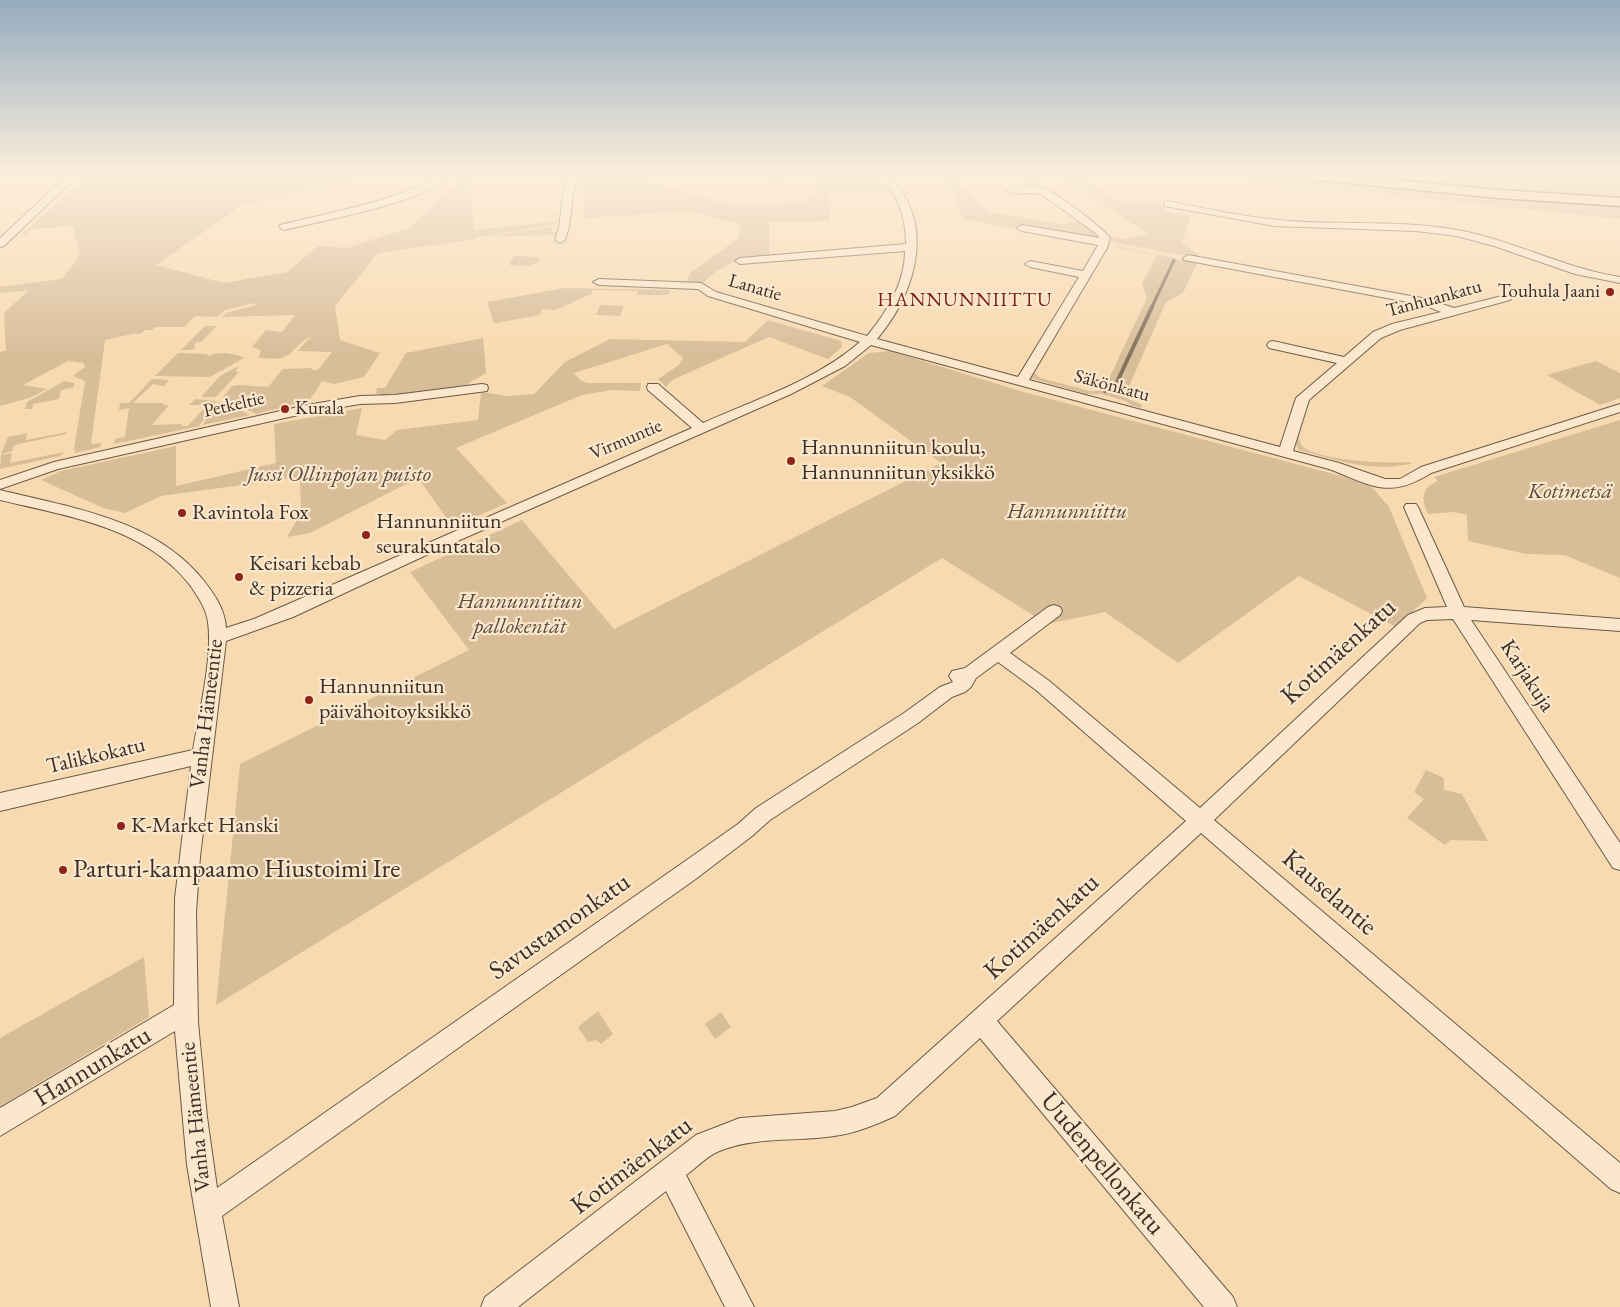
<!DOCTYPE html>
<html>
<head>
<meta charset="utf-8">
<style>
	body { margin:0 }
	canvas { display:block; background:#f8dab0 }
</style>
</head>
<body>
<canvas width="1620" height="1307"></canvas>
<script>
const context = document.querySelector('canvas').getContext('2d');
context.lineJoin = 'round';
function fill(path, color) { context.fillStyle = color; context.fill(path, 'evenodd'); }
function trace(path, color, width, dash) { context.strokeStyle = color; context.lineWidth = width; context.lineCap = dash ? 'butt' : 'round'; context.setLineDash(dash || []); context.stroke(path); }
function write(font, color, halo, rows, align = 'center') {
  context.font = font + ' "EB Garamond",serif'; context.lineWidth = 4.5; context.setLineDash([]); context.textBaseline = 'middle'; context.strokeStyle = halo; context.fillStyle = color; for (const [text, x, y, turn = 0] of rows) {
    context.save(); context.translate(x, y); context.rotate((+turn || 0) * Math.PI / 180); context.textAlign = isNaN(turn) ? turn : align; if (halo) context.strokeText(text, 0, 0); context.fillText(text, 0, 0); context.restore();
  }
}
const green = new Path2D(`
	M91,173H382L242,205L156,265L224,283L287,272L318,246L347,248L409,228L452,188L458,177L469,179L474,230L558,221L557,224L475,238V239L378,253L335,306L340,340L380,353L364,377L334,384L322,381C306,409 307,401 281,406L280,408L256,414L224,399L223,397L232,386L240,385L268,387L283,369L312,368L311,370H317L319,369L332,352L298,351L308,339H311L310,337C299,341 294,353 284,357C277,360 266,358 259,358L261,350L252,347L266,330L282,332L295,315L222,317L226,313L256,305L254,303L225,310L217,317L195,316L184,327H155L152,330H145L141,334H132L105,340L91,444L101,443V447L75,453L74,449L85,381L73,376L86,366L83,365L84,363L68,361L23,385L47,389L29,398L0,406V352L6,351L4,313L29,290L0,293V287L62,279L77,260L80,251L72,226L32,229L26,234H22Z
	M576,173H618L727,204L804,203L820,181L877,178L891,195L882,191L828,194L830,221L769,222V253L771,256L736,259C733,264 712,271 704,283L687,282L690,273L739,238L740,225L690,211L583,218L586,191L574,189Z
	M932,173H1096H1076L1119,201H1159L1165,211L1191,216L1182,243L1199,255L1198,258L1111,242V237L1125,239L1148,234L1057,173H1032L1037,186H1030L1025,173H962L960,186L977,203L990,212L1060,224L1080,221L1099,234L1101,240L1022,226L1019,230L963,219L952,191Z
	M1142,173H1264L1533,199L1620,205V219L1195,175Z
	M1308,173H1620V199L1551,196Z
	M548,227L553,228L551,232L558,233L556,235L495,236Z
	M1116,246L1197,263L1183,293L1166,302L1126,393L1128,399L1142,405L1141,408L1131,405L1126,401L1101,394H1087L1030,378L1033,371L1040,378L1090,391H1098L1105,387L1147,298L1142,284L1157,255L1114,247Z
	M514,256L539,257L538,263L527,266L509,265Z
	M565,288L670,290L668,295H637L638,291L593,290L591,294L555,310L542,309L540,315L497,323H494L487,302Z
	M600,305L624,306L620,316L596,315Z
	M768,320L841,341L842,347L828,359L769,337L683,375L671,381L666,387L658,379L679,365L683,358L667,344L574,373L580,380L588,383H641L640,391L612,390L582,395L456,448L507,503L453,527L418,478L310,533L287,537L301,513L300,477L161,496L125,513L103,508L41,480L61,471L176,446V486L276,463L274,424L362,408L356,435L385,440L397,430L478,420L481,392L507,396L534,394L565,362L610,339L745,342Z
	M205,326H217L201,342H197L193,346H196L193,350H181Z
	M483,338L486,373L464,386C448,388 386,402 376,393L377,388H385L406,353Z
	M890,351L1020,391L1356,480L1372,487L1389,507L1427,598L1396,627L1299,576L1178,663L1105,612L1047,624L942,558L216,1005L240,764L469,650L410,572L522,520L614,629L941,463L850,397L822,386L869,353Z
	M178,353L208,354L207,357C215,351 235,353 244,358L210,377L155,376Z
	M1596,361L1620,373V398L1600,405L1547,375Z
	M237,367H239L235,371L239,372L216,397H201L220,376Z
	M152,379L169,380L164,386L153,384L133,403H164L163,405H169L152,425L182,424L181,426H188L207,405H189L195,399L217,401L199,426L114,444L115,439L125,437L129,408L119,410L120,403H129Z
	M64,381L74,383V387L61,390L59,399L33,404L32,409H25L27,402Z
	M220,401H222L250,415L202,425Z
	M1620,420V578L1564,555L1526,554L1468,541L1467,515L1454,512L1428,514C1421,498 1421,488 1438,481L1434,477Z
	M67,432L66,434L14,445L12,451L1,454L8,437L27,433L26,440Z
	M1299,436C1299,438 1299,442 1302,446C1318,461 1388,464 1410,462L1411,464L1388,467L1365,466L1339,461L1299,450L1296,445Z
	M64,452L60,456L0,469L1,455L12,453L10,463Z
	M1426,770L1444,778V790L1462,794L1488,841L1450,840L1445,845L1407,818L1424,799L1414,792Z
	M144,957L149,1017L0,1106V1038Z
	M598,1011L613,1034L601,1044L596,1040L588,1042L578,1027Z
	M721,1012L731,1027L715,1039L705,1024Z`);
const streamFar1 = new Path2D(`
	M1608,173L1620,178
	M1151,309L1174,260`);
const stream = new Path2D(`
	M1105,391L1117,382L1152,307`);
const minor = new Path2D(`
	M70,173H80L4,246L0,247V238Z
	M445,173H456C427,202 325,220 284,230L279,227L280,225C336,211 395,202 445,173Z
	M566,173H576L569,227L565,240L560,243L555,240L559,227Z
	M676,173H685L682,178L679,179L674,176Z
	M779,173H790L778,181H772V177Z
	M874,173H884C889,178 895,183 900,189C934,237 911,299 877,339L1018,377L1079,277L1030,267L1025,264L1030,261L1083,271L1098,245L1022,231L1017,228L1022,225L1100,238L1094,232L1041,194C1030,191 1016,197 1007,191C1015,184 1035,185 1045,189C1058,194 1102,227 1110,238L1107,248L1029,380L1280,447L1296,398L1337,363L1269,348L1267,345L1269,342L1273,341L1344,357L1373,332L1392,324L1441,312L1424,305L1184,260L1183,258L1188,255L1427,299L1454,308L1506,295L1512,298L1510,300L1400,330L1381,338L1309,400L1293,451L1339,463L1385,479H1400L1421,467L1620,404V412L1431,473C1389,500 1371,485 1329,469L871,345L845,366L791,394L435,551L293,617L226,641L200,857L196,912L198,1022L207,1117L217,1188L681,864L738,824L756,808L904,713L940,687L953,682L949,676L952,671L965,668L1048,607L1054,605L1060,607L1062,611L1060,615L1010,653L1048,680L1200,808L1408,615L1425,608L1447,607L1404,507L1406,504H1416L1418,507L1464,607L1620,619V631L1471,620L1620,843V870L1613,868L1453,619L1427,620L1420,623L1214,820L1620,1163V1193L1611,1189L1201,833L997,1021L1233,1297L1237,1307H1204L980,1038L895,1116C875,1125 856,1133 834,1136C795,1142 754,1136 717,1152C706,1157 696,1168 686,1175L754,1307H725L666,1191L518,1307H481L485,1297L696,1135L740,1118L835,1111L852,1107L877,1098L1186,821L1036,690L998,662L976,678L971,687L965,692L952,697L918,723L770,820L752,836L697,878L222,1216L239,1307H211L187,1165L175,1031L0,1136V1108L174,1005L175,898L191,766L0,811V793L193,750C199,714 213,656 208,622C206,608 198,597 190,585C145,527 67,516 0,500V490C72,508 155,519 204,581C215,595 225,610 226,628L254,619L692,428L648,390L647,387L648,384H658L703,423C756,399 815,381 860,342L708,296L698,289L599,285L593,282L599,279L701,283L716,292L867,336C887,312 905,283 905,251L740,264L735,261L740,258L906,244C906,226 902,206 891,191C886,184 879,179 874,173Z
	M1167,201C1208,209 1249,218 1290,221C1346,225 1402,220 1457,230C1513,240 1563,268 1620,277V283L1575,274L1494,246L1457,236L1416,231L1275,226L1164,206V202Z
	M482,384L487,385L488,388L487,391L395,403L360,404L307,413L58,469L0,489V480L54,462L307,405L360,396L395,395Z`);
const major = new Path2D(`
	M1282,173H1319L1499,190L1620,198V206L1499,198L1288,177Z`);
const markers = [
	[1610,292,5,"#8f2418"],
	[285,409,5,"#8f2418"],
	[791,461,5,"#8f2418"],
	[182,513,5,"#8f2418"],
	[366,535,5,"#8f2418"],
	[239,577,5,"#8f2418"],
	[309,700,5,"#8f2418"],
	[121,826,5,"#8f2418"],
	[63,870,5,"#8f2418"]
];
const farStreetnames = [
	["Lanatie",755,288,16],
	["Tanhuankatu",1434,299,-15],
	["Säkönkatu",1112,386,15],
	["Petkeltie",234,405,-13],
	["Virmuntie",626,440,-23]
];
const farPoinames = [
	["Touhula Jaani",1600,292],
	["Kurala",295,409,"left"]
];
const farNeighbourhoodnames = [
	["HANNUNNIITTU",965,301]
];
const poiNames = [
	["Hannunniitun koulu,",801,448],
	["Hannunniitun yksikkö",801,473],
	["Ravintola Fox",192,513],
	["Hannunniitun",376,522],
	["seurakuntatalo",376,547],
	["Keisari kebab",249,564],
	["& pizzeria",249,589],
	["Hannunniitun",319,687],
	["päivähoitoyksikkö",319,712],
	["K-Market Hanski",131,826]
];
const parkNames = [
	["Jussi Ollinpojan puisto",339,475],
	["Kotimetsä",1570,492],
	["Hannunniittu",1067,512],
	["Hannunniitun",520,602],
	["pallokentät",520,627]
];
const streetNames = [
	["Karjakuja",1527,676,57],
	["Vanha Hämeentie",207,714,-83],
	["Talikkokatu",96,756,-13],
	["Vanha Hämeentie",196,1117,-96]
];
const nearStreetnames = [
	["Kotimäenkatu",1339,652,-42],
	["Kauselantie",1329,893,41],
	["Savustamonkatu",560,927,-35],
	["Kotimäenkatu",1042,927,-42],
	["Hannunkatu",93,1067,-31],
	["Uudenpellonkatu",1102,1164,50],
	["Kotimäenkatu",632,1166,-37]
];
const nearPoinames = [
	["Parturi-kampaamo Hiustoimi Ire",73,870]
];
fill(green, '#d8bd99');
trace(streamFar1, '#86725d', 3);
trace(stream, '#86725d', 4);
trace(minor, '#6a5949', 2);
trace(major, '#3b2e27', 3);
fill(minor, '#fae7cc');
fill(major, '#f8dab0');
const sky = context.createLinearGradient(0, 0, 0, 356);
sky.addColorStop(0, '#95acbf');
sky.addColorStop(0.49, '#fceedb');
sky.addColorStop(1, '#fceedb00');
context.fillStyle = sky;
context.fillRect(0, 0, 1620, 356);
for (const [x, y, r, color] of markers) { const dot = new Path2D(); dot.arc(x, y, r, 0, 2 * Math.PI); context.fillStyle = color; context.fill(dot); trace(dot, '#fae7cc', 2); }
write('19px', '#3b2e27', '#fae7cc', farStreetnames);
write('19px', '#3b2e27', '#fae7cc', farPoinames, 'right');
context.letterSpacing = '1px';
write('20px', '#7a1f14', '#fae7cc', farNeighbourhoodnames);
context.letterSpacing = '0px';
write('22px', '#3b2e27', '#fae7cc', poiNames, 'left');
write('italic 22px', '#5a4b3e', '#fae7cc', parkNames);
write('22px', '#3b2e27', '#fae7cc', streetNames);
write('26px', '#3b2e27', '#fae7cc', nearStreetnames);
write('26px', '#3b2e27', '#fae7cc', nearPoinames, 'left');
</script>
</body>
</html>
